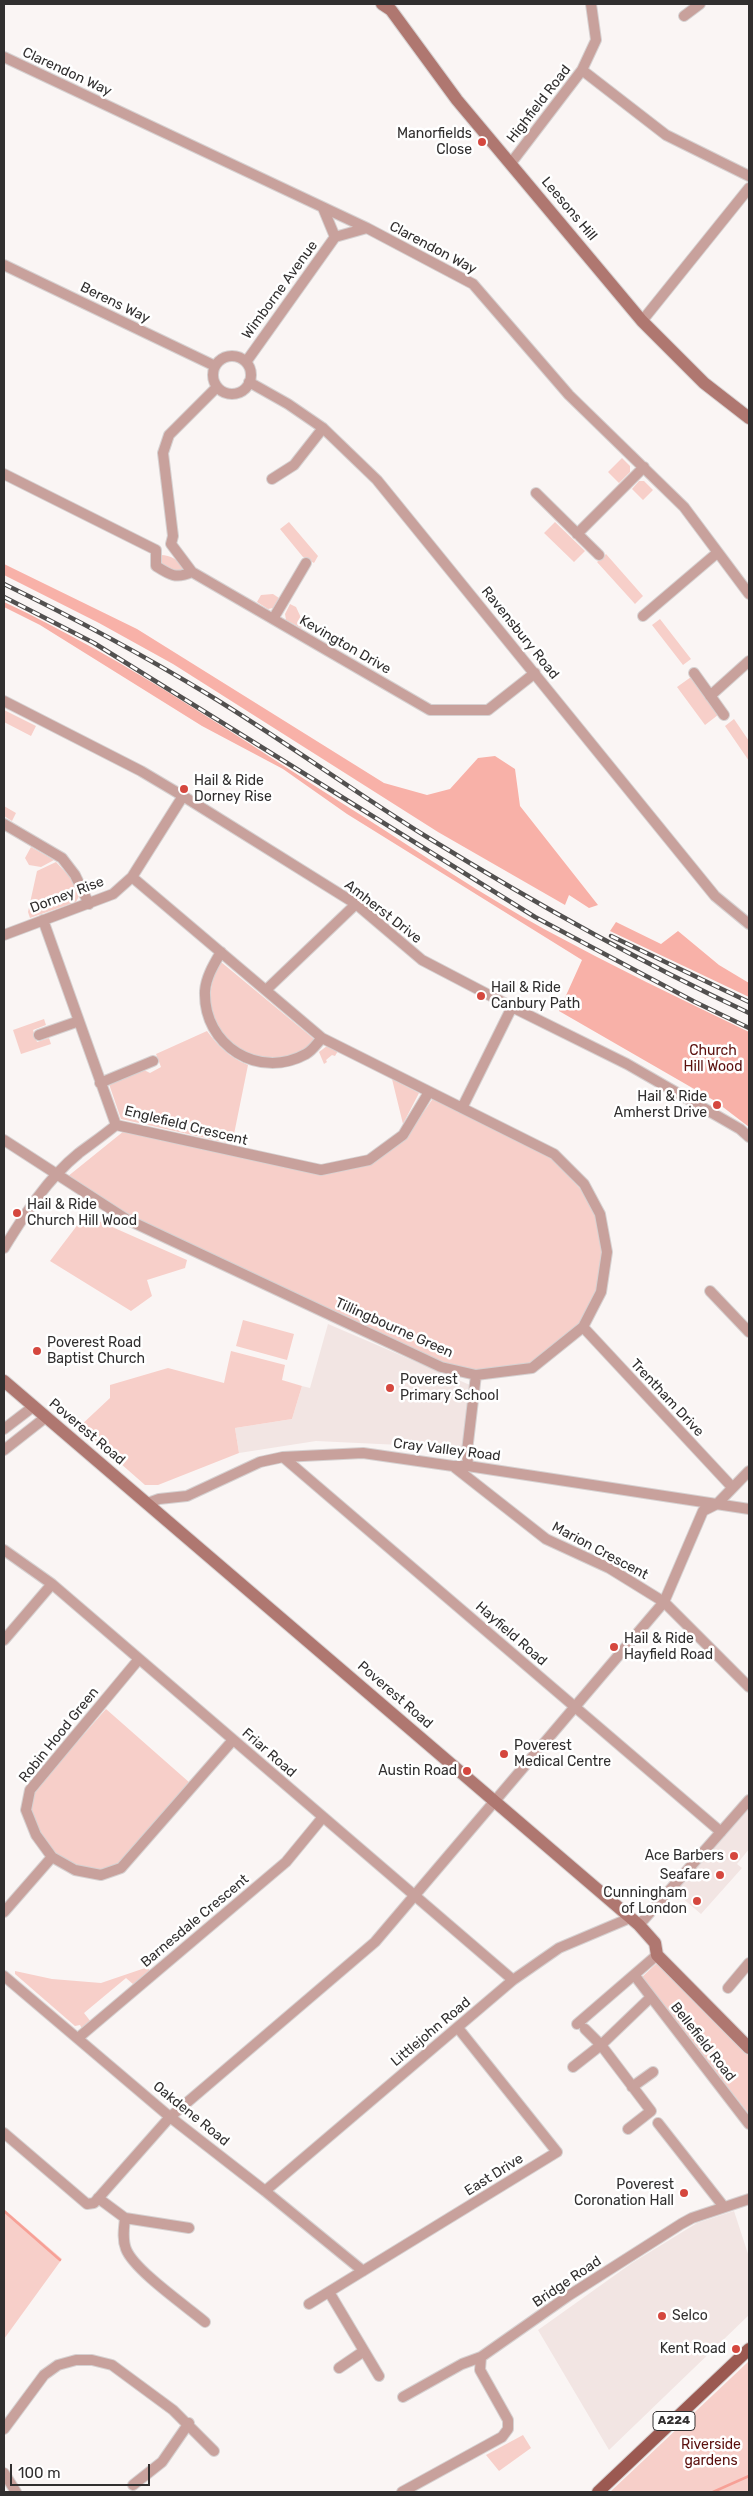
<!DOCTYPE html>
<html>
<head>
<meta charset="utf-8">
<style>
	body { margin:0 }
	#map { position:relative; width:753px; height:2496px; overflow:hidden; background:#faf5f4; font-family:Rubik,sans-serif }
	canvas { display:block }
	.frame { position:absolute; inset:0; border:5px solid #312f2f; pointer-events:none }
	.scale { position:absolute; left:10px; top:2464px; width:140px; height:22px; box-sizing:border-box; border:2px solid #312f2f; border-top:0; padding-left:6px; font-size:15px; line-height:18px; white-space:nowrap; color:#312f2f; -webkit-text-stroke:4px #fff; paint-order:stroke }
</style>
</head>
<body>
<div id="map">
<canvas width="753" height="2496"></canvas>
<div class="frame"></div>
<div class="scale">100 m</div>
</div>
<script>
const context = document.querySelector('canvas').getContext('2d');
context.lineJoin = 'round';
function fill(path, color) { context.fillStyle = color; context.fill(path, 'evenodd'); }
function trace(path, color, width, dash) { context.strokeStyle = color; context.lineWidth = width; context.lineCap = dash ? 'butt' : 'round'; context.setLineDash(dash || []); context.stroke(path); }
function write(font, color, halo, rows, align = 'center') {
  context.font = font + ' Rubik,sans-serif'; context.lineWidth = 5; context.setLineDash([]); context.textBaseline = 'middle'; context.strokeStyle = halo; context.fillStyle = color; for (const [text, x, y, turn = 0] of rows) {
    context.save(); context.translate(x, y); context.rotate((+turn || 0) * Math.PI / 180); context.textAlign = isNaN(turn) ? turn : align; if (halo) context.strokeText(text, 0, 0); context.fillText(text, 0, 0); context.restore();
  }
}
const built = new Path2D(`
	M328,1324L470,1385L464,1448L316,1441L239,1453L235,1428L292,1419L302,1386L310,1388Z
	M749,1809V1849L737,1864L742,1868L701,1914L674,1891Z
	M734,2211L749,2257V2315L609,2450L538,2330L632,2263L697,2223Z`);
const green = new Path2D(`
	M622,458L630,466V472L619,483L608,472Z
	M639,481H644L653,490L643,500L632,489Z
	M289,522L318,556L314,563L303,557L280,529Z
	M555,522L585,551L574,562L544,533Z
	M606,554L643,596L635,604L597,562Z
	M161,555C170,555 179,560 184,567L181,573C172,573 163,568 158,560Z
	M273,594L279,598L273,608L268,609L257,602L261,595Z
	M290,604L296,607L303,622L301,628L286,620L285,614Z
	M660,619L691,659L683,665L652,625Z
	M691,677L718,715L705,725L677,687Z
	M4,710L36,726L31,736L4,722Z
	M734,719L749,741V761L725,726Z
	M4,806L16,813L12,821L4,816Z
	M31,847L54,860L41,867L29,865L25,858Z
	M56,862L71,878L79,896L76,902L30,918L28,912L37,871Z
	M221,962L314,1039C311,1047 305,1049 297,1053C238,1075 188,1016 221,962Z
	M44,1019L46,1025L33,1030L37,1042L49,1038L51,1044L21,1054L13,1030Z
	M207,1031C219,1047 229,1057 248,1065L232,1144L121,1119L109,1084L142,1069L150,1073L161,1067L156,1054Z
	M327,1046L338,1051L335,1056L332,1055L326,1060L327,1062L324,1064L319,1052Z
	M392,1079L419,1093L403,1124Z
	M434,1097L550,1156L585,1194L597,1218L603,1252L597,1290L576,1329L530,1363L490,1371L448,1366C320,1306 186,1254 67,1177L124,1131L325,1174L368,1164L406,1137Z
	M85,1215L187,1260L185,1268L147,1280L152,1296L131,1311L50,1261Z
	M243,1320L294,1334L287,1360L236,1346Z
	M231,1351L285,1365L282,1380L302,1386L292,1419L235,1428L239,1453L158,1485H145L79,1427L110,1398V1385L168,1368L224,1383Z
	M106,1709L190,1783C175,1801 134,1856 116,1865C78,1886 13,1830 35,1790Z
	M659,1961L749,2056V2114L641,1978Z
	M148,1967L150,1972L134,1985L126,1978L84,2013L91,2022L82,2029L80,2025L75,2026L15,1974V1971L52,1979L101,1983Z
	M4,2209L62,2259L4,2339Z
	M749,2361V2492H610Z
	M523,2435L531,2448L499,2471L486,2455Z`);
const forest = new Path2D(`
	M4,564L137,629L384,783L427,795L450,789L478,758L495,756L515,769L520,806L598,905L589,908L569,895L565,905L438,832L173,664L99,623L4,575Z
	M4,602C130,661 246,743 364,817C423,855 483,895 544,929C611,965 680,999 749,1032V1127L715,1101L559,1011L582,960L347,814L283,769L202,726L40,625L4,607Z
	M616,922L661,944L678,931L719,965L749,983V997L610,931Z`);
const stream = new Path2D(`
	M4,2211L60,2260
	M713,2492L749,2476`);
const street = new Path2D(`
	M684,16L700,4
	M4,57L367,228L473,284L569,395L684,507L749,594
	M582,70L666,135L749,176
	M511,163L582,70L596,40L591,4
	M323,208L335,237
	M4,265L215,366
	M642,321L749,188
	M213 375a19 19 0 1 1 38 0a19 19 0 1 1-38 0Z
	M246,362L335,237L367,228
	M249,382L288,404L323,428L377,480L715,896L749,924
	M4,474L156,550V566C170,575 176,579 192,572L430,710H488L535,673
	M272,479L294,465L323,428
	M536,493L599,555
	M577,534L644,467
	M192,572L171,544L173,536L163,453L169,435L217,387
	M643,616L717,553
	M273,619L306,563
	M694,673L724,715
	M710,696L749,661
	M4,701L141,771L183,796L356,904L422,960L512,1007L627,1064L740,1129L749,1137
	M4,824L62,858L75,875L89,904
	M43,920L116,1125L321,1170L369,1160L403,1135L429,1092
	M4,935L113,894L132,877L183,796
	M221,952C214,964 206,977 205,991C203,1046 259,1080 306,1054C313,1050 317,1043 322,1038
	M266,990L356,904
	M39,1035L79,1021
	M100,1083L153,1061
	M462,1108L512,1007
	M4,1140L126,1219L441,1367L476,1375L532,1368L583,1327L601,1292L607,1252L600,1214L584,1184L554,1154L322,1038L132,877
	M4,1248C25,1214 47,1179 79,1153C91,1144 104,1135 116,1125
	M710,1291L749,1332
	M583,1327L732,1487
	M4,1429L34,1406
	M4,1450L46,1417
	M283,1457L721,1832
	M453,1466L546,1539L609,1568L664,1602L749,1687
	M468,1466L467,1451L476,1375
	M148,1503L159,1499L187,1496L260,1462L283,1457L363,1453L453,1466H468L749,1509
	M4,1550L52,1584L513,1980
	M4,1640L52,1584
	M139,1659L30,1790L26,1810L36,1835L52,1857L75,1870L101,1875L121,1868L233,1740
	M4,1912L52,1857
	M639,1925L749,1800
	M4,1976L170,2117L265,2191L363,2271
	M635,1976L749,2124
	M728,1988L749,1963
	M577,2024L657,1955
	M585,2029L601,2045L651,2111L628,2129
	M78,2038L286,1862L323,1817
	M573,2067L601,2045L651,1997
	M632,2087L653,2072
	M658,2123L724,2207
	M4,2133L87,2204L94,2203L170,2117L375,1942L664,1602L703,1511L717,1504L749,1471
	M265,2191L513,1980L559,1948L630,1918
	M98,2198L125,2218L189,2228
	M125,2218C124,2228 122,2239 126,2249C134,2270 186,2306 205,2322
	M329,2292L379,2376
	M309,2304L557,2152L458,2028
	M339,2368L364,2351
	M403,2397L462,2364L481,2357L568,2296L681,2224L692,2218L749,2199
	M4,2429L44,2375L58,2365L76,2360H92L112,2365L173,2410L214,2451
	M4,2473L16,2492
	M133,2485L162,2462L189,2423
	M402,2492L502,2437L508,2429V2420L480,2370L481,2357`);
const secondary = new Path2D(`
	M382,4L391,10L457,100L642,321L704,383L749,418
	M4,1381L639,1925L655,1943L657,1955L749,2048`);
const primary = new Path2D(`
	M598,2492L749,2349`);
const rail = new Path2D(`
	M4,584C74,618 143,655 209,695C283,740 353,791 427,837C531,901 638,961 749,1013
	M4,597L94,643L535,917L695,1002L749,1028
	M611,936L749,1002`);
const markers = [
	[482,142,5,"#d5473e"],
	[184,789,5,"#d5473e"],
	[481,996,5,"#d5473e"],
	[717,1105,5,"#d5473e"],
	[17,1213,5,"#d5473e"],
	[37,1351,5,"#d5473e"],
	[390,1388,5,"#d5473e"],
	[614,1647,5,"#d5473e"],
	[504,1754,5,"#d5473e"],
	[467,1771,5,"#d5473e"],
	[734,1856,5,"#d5473e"],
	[720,1875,5,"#d5473e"],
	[697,1901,5,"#d5473e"],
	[684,2193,5,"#d5473e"],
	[662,2316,5,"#d5473e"],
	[736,2349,5,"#d5473e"]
];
const shields = [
	[674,2421,42]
];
const shieldNames = [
	["A224",674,2421]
];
const streetNames = [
	["Clarendon Way",67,72,25],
	["Highfield Road",539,104,-52],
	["Leesons Hill",569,209,50],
	["Clarendon Way",433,248,28],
	["Wimborne Avenue",280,290,-54],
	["Berens Way",115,303,26],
	["Ravensbury Road",520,633,51],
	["Kevington Drive",345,645,30],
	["Dorney Rise",67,895,-21],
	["Amherst Drive",383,912,38],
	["Englefield Crescent",186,1126,14],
	["Tillingbourne Green",394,1328,24],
	["Trentham Drive",667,1398,47],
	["Poverest Road",87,1432,40],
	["Cray Valley Road",447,1450,7],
	["Marion Crescent",600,1551,28],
	["Hayfield Road",511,1634,41],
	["Poverest Road",395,1695,41],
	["Robin Hood Green",59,1735,-51],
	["Friar Road",269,1753,41],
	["Barnesdale Crescent",195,1921,-40],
	["Littlejohn Road",431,2032,-40],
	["Bellefield Road",703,2042,52],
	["Oakdene Road",191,2114,39],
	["East Drive",494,2175,-32],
	["Bridge Road",567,2282,-34]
];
const poiNames = [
	["Manorfields",472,134],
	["Close",472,150],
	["Hail & Ride",194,781,"left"],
	["Dorney Rise",194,797,"left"],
	["Hail & Ride",491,988,"left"],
	["Canbury Path",491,1004,"left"],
	["Hail & Ride",707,1097],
	["Amherst Drive",707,1113],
	["Hail & Ride",27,1205,"left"],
	["Church Hill Wood",27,1221,"left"],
	["Poverest Road",47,1343,"left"],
	["Baptist Church",47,1359,"left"],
	["Poverest",400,1380,"left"],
	["Primary School",400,1396,"left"],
	["Hail & Ride",624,1639,"left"],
	["Hayfield Road",624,1655,"left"],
	["Poverest",514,1746,"left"],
	["Medical Centre",514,1762,"left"],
	["Austin Road",457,1771],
	["Ace Barbers",724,1856],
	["Seafare",710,1875],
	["Cunningham",687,1893],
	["of London",687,1909],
	["Poverest",674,2185],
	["Coronation Hall",674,2201],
	["Selco",672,2316,"left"],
	["Kent Road",726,2349]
];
const parkNames = [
	["Church",713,1051],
	["Hill Wood",713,1067],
	["Riverside",711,2445],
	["gardens",711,2461]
];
fill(built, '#f2e5e3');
fill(green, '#f7cfc9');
fill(forest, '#f8b1a8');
trace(stream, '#f7a096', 2.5);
trace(street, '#d6d1d1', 12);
trace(secondary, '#d6d1d1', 14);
trace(primary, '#d6d1d1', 14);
trace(street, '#c8a19c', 10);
trace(secondary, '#af7770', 12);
trace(primary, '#9b5951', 12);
trace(rail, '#52504f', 4.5);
trace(rail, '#fff', 2.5, [8]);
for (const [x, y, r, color] of markers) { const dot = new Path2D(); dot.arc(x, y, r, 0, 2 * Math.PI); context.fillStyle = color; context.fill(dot); trace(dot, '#fff', 2); }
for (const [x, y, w] of shields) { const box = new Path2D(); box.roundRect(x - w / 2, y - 9.5, w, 19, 4); context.fillStyle = '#fff'; context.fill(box); trace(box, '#312f2f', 1); }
write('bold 12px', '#312f2f', null, shieldNames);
write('14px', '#312f2f', '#fff', streetNames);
write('14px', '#312f2f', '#fff', poiNames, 'right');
write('14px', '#5b100e', '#fff', parkNames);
</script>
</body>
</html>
